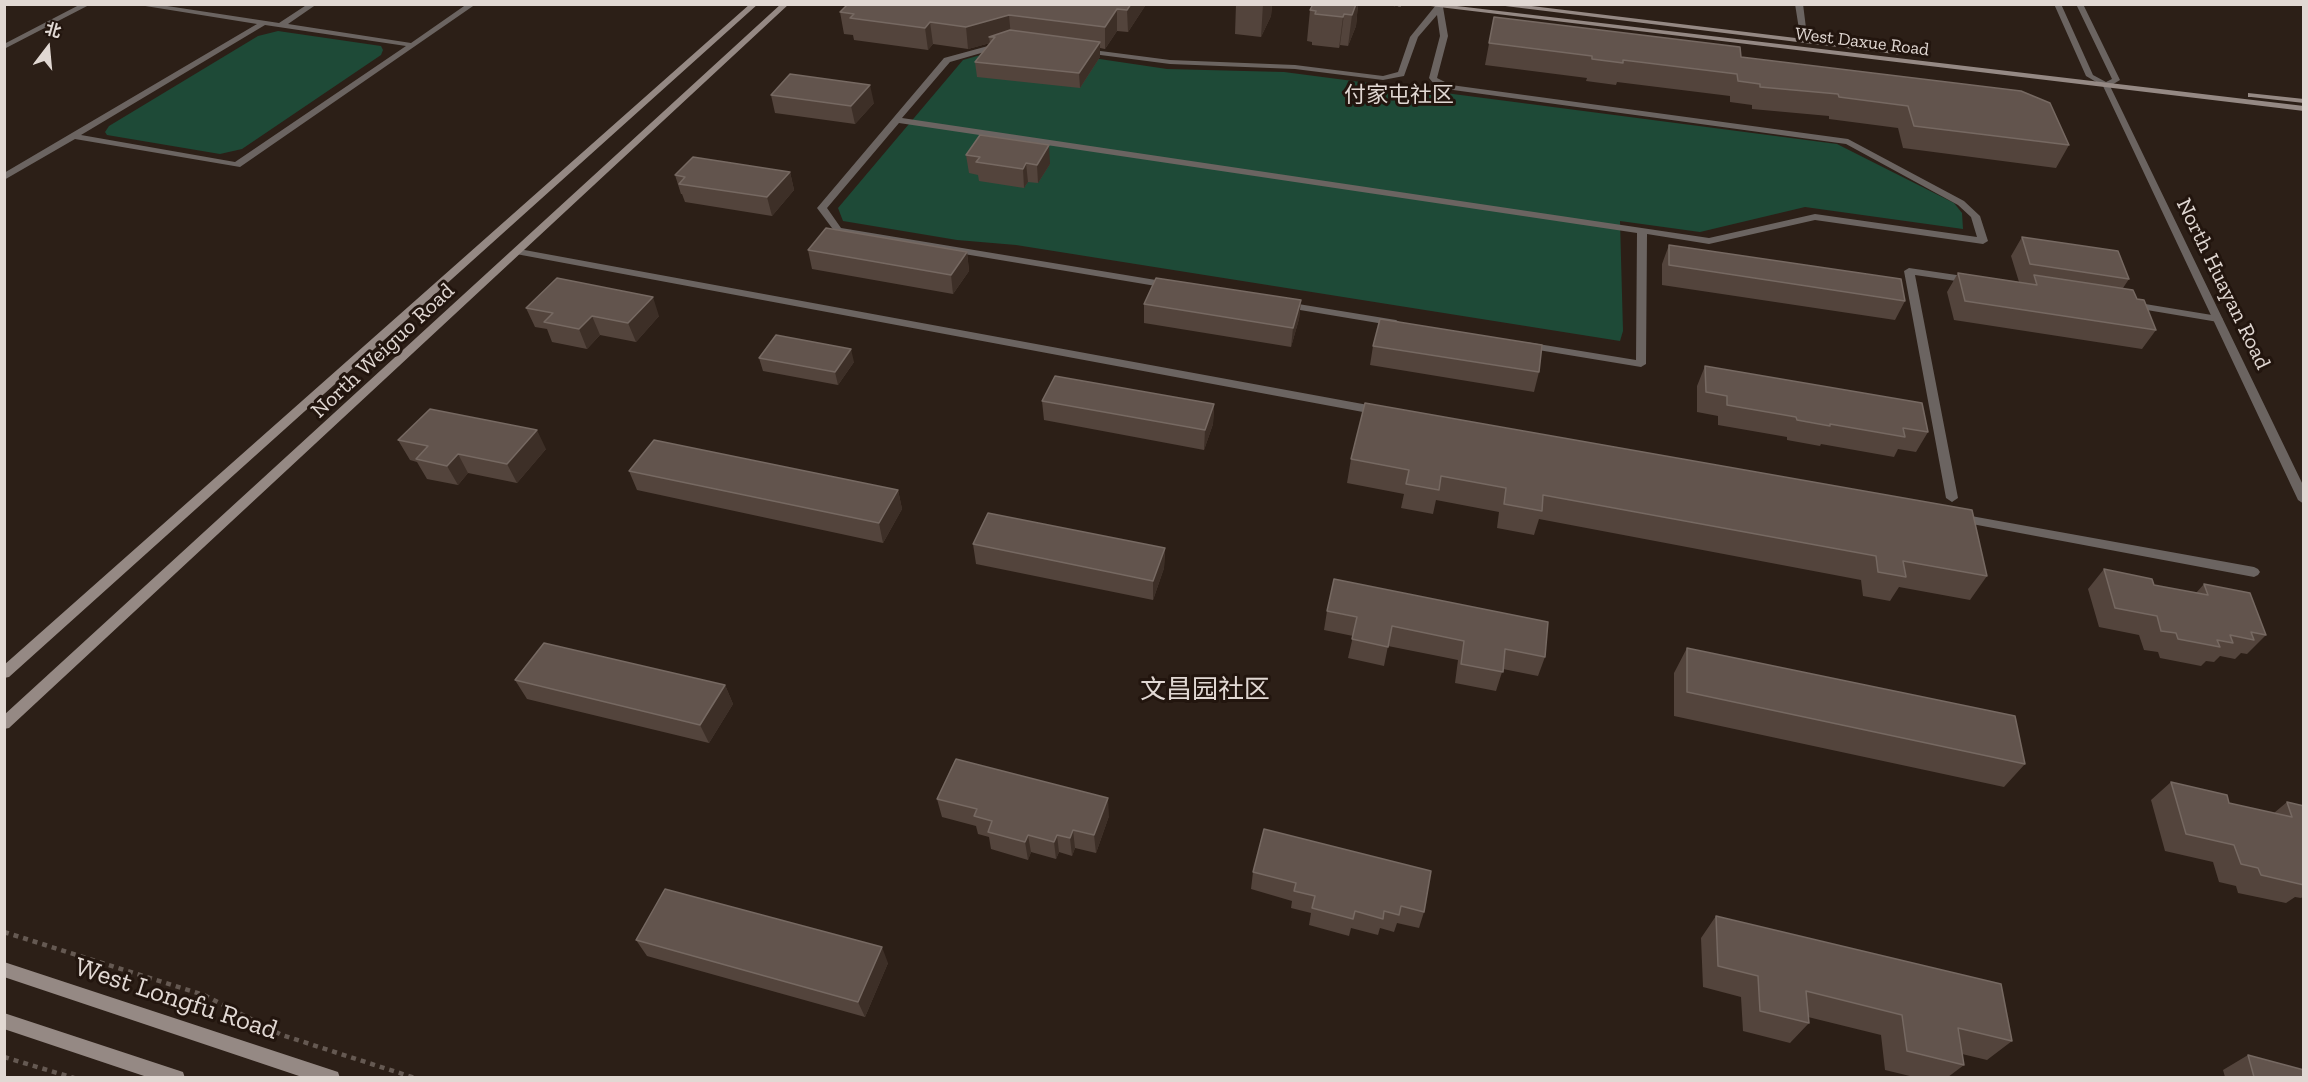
<!DOCTYPE html>
<html>
<head>
<meta charset="utf-8">
<style>
	body { margin:0 }
	#map { position:relative; width:2308px; height:1082px; overflow:hidden; background:#2c1f17; font-family:"Zilla Slab","Noto Sans SC",serif }
	canvas { display:block }
	.frame { position:absolute; inset:0; border:6px solid #e1d8d3; pointer-events:none }
	.north { position:absolute; left:18px; top:18px; width:60px; height:60px; -webkit-text-stroke:4px #22150e; paint-order:stroke; rotate:16deg; font-size:16px; font-weight:700; line-height:24px; text-align:center; color:#e1d8d3 }
	.north::after { content:''; display:block; margin:auto; width:21px; height:27px; background:#e1d8d3; clip-path:polygon(50% 0,100% 100%,50% 72%,0 100%) }
</style>
</head>
<body>
<div id="map">
<canvas width="2308" height="1082"></canvas>
<div class="frame"></div>
<div class="north">北</div>
</div>
<script>
const context = document.querySelector('canvas').getContext('2d');
context.lineJoin = 'round';
function fill(path, color) { context.fillStyle = color; context.fill(path, 'evenodd'); }
function trace(path, color, width, dash) { context.strokeStyle = color; context.lineWidth = width; context.lineCap = dash ? 'butt' : 'round'; context.setLineDash(dash || []); context.stroke(path); }
function write(font, color, halo, rows, align = 'center') {
  context.font = font + ' "Zilla Slab","Noto Sans SC",serif'; context.lineWidth = 6; context.setLineDash([]); context.textBaseline = 'middle'; context.strokeStyle = halo; context.fillStyle = color; for (const [text, x, y, turn = 0] of rows) {
    context.save(); context.translate(x, y); context.rotate((+turn || 0) * Math.PI / 180); context.textAlign = isNaN(turn) ? turn : align; if (halo) context.strokeText(text, 0, 0); context.fillText(text, 0, 0); context.restore();
  }
}
const green = new Path2D(`
	M278,31L381,46L383,50L381,55L242,149L220,154L107,135L105,132L109,126L258,36Z
	M1012,46L1167,69L1284,72L1837,144L1954,203L1962,213L1963,229L1805,207L1700,232L1620,221L1623,331L1620,341L1016,245L957,240L843,221L838,208L963,60Z`);
const pathFar1 = new Path2D(`
	M1386,4L1401,6`);
const path = new Path2D(`
	M4,932L204,995L282,1035L415,1078
	M4,1057L74,1078`);
const service = new Path2D(`
	M81,4H91L4,49V44Z
	M133,4H154L279,23L308,4H317L288,24L411,43L467,4H476L240,167L75,139L4,180V173L257,24ZM265,25L406,46L235,162L81,135Z
	M1795,4H1803L1808,44L1801,42Z
	M1436,5L1443,7L1448,36L1437,78L1451,85L1848,139L1964,201L1980,216L1988,241L1983,244L1815,220L1709,244L1647,234L1646,364L1641,367L1526,348L1521,345L1526,342L1636,360L1637,233L899,123L827,208L841,228L1168,282L1173,285L1168,288L838,233L835,232L817,208L944,58L999,43L1003,45L1002,47L950,62L902,118L1709,238L1815,214L1977,237L1971,217L1958,205L1846,144L1446,89L1434,84L1429,78L1440,36L1437,15L1418,37L1404,76L1383,80L1295,69L1170,64L1085,53L1081,51L1085,49L1170,60L1295,65L1383,76L1398,72L1410,37Z
	M1286,302L1396,320L1401,323L1396,326L1282,307L1281,305Z`);
const minor = new Path2D(`
	M519,249L1379,407L1384,411L1379,415L516,254V250Z
	M1909,268L1970,277L1975,280L1970,283L1915,275L1958,498L1952,502L1946,498L1904,271Z
	M2133,302L2218,316L2223,319L2218,322L2129,307L2128,305Z
	M1960,514L2254,567L2258,569L2260,572L2258,575L2254,577L1956,521L1954,518Z`);
const tertiary = new Path2D(`
	M2054,4H2061L2093,75L2106,82L2112,79L2076,4H2083L2120,80L2110,86L2304,487V504L2298,500L2103,86L2086,76Z`);
const secondary = new Path2D(`
	M750,4H758L9,677L4,678V665Z
	M781,4H789L9,728L4,729V715Z
	M1414,4H1440L2304,106V111Z
	M1489,4H1515L1903,51L1907,53L1903,55Z
	M2248,93L2304,99V103L2251,97H2248Z
	M4,962L332,1070L338,1072L340,1078H305L4,977Z
	M4,1013L177,1070L183,1072L185,1078H150L4,1029Z`);
const wall = new Path2D(`
	M848,4H1145V6L1128,32L1117,31L1105,49L1100,48V57L1080,88L977,77L975,62L990,43L968,49L933,44L928,50L854,40L853,35L844,34L840,12Z
	M1236,4H1272L1271,16L1261,37L1235,34Z
	M1313,4H1358L1356,26L1348,46L1340,45L1339,48L1312,45V42L1307,41L1310,10Z
	M1494,17L1741,57L2069,145L2056,168L1903,148L1898,128L1829,119V116L1752,109V105L1730,102V96L1617,82L1616,85L1586,81L1587,78L1485,65Z
	M771,95L874,103L855,124L775,113Z
	M966,155L1050,164L1038,183L1028,182L1024,188L979,181L978,175L969,173Z
	M790,172L794,190L772,216L685,202L682,194H681L675,175Z
	M2022,237L2129,279L2123,288L2137,299L2156,330L2142,349L1954,320L1947,292L1958,273L2019,282L2011,256Z
	M1669,245L1905,301L1895,320L1662,285V264Z
	M808,250L967,252L969,271L953,294L812,269Z
	M1301,300L1299,319L1291,347L1144,323V304Z
	M526,308L659,316L636,342L600,335L587,349L552,342L547,329L535,327Z
	M1373,346L1539,372L1534,392L1370,365Z
	M759,358L854,362L838,385L763,371Z
	M1705,366L1928,432L1916,452L1898,449L1894,457L1821,444L1820,446L1787,440V437L1718,425V416L1697,412V386Z
	M1042,401L1214,404L1213,424L1204,450L1044,420Z
	M398,440L546,449L517,483L468,473L458,485L427,479L417,462L410,460Z
	M1351,459L1987,576L1970,600L1899,587L1890,601L1863,596L1861,580L1539,519L1534,535L1497,528L1499,512L1436,500L1433,514L1401,508L1404,494L1347,483Z
	M629,471L898,490L902,509L883,543L637,490Z
	M973,544L1165,548L1164,568L1153,600L976,564Z
	M2104,569L2154,585L2196,593L2204,584L2266,635L2247,654L2241,653L2235,659L2220,656L2214,662L2206,661L2201,666L2160,658L2158,652L2144,650L2139,635L2099,627L2088,589Z
	M1327,611L1545,657L1538,676L1503,669L1496,691L1455,683L1458,660L1388,646L1384,666L1348,658L1353,636L1324,630Z
	M1687,648L2025,764L2004,787L1674,716V673Z
	M515,680L725,685L733,704L709,743L527,699Z
	M2171,782L2229,803L2274,813L2287,802L2304,806V896L2301,898L2295,897L2286,903L2238,893L2236,886L2219,882L2213,862L2165,851L2151,800Z
	M937,799L1109,816L1096,853L1075,848L1072,856L1059,852L1056,859L1031,852L1028,860L991,849L989,837L978,834L976,826L942,817Z
	M1264,829L1424,912L1419,928L1397,923L1394,932L1380,928L1378,935L1351,928L1349,936L1309,925L1311,913L1291,908L1292,901L1251,889L1253,872Z
	M1716,916L2012,1041L1987,1060L1962,1054L1964,1065L1948,1077H1914L1885,1070L1881,1035L1808,1017L1809,1023L1790,1043L1743,1031L1741,997L1703,987L1701,938Z
	M636,940L888,963L865,1017L647,956Z
	M2248,1055L2304,1077H2225L2223,1070Z`);
const shadedWall = new Path2D(`
	M1131,4H1145V6L1128,32L1127,10Z
	M1263,4H1272L1271,16L1261,37Z
	M1356,4H1358L1356,26L1348,46L1352,15Z
	M1117,9V31L1105,49V27Z
	M1344,14L1340,45L1339,48L1343,17Z
	M1009,15L1011,37H989L990,43L968,49L966,27Z
	M930,22L933,44L928,50L925,28Z
	M1100,42V57L1080,88L1079,73Z
	M870,85L874,103L855,124L851,106Z
	M1049,145L1050,164L1038,183L1037,165Z
	M1026,163L1028,182L1024,188L1023,169Z
	M790,172L794,190L772,216L767,197Z
	M967,252L969,271L953,294L951,275Z
	M653,297L659,316L636,342L628,323Z
	M1301,300L1299,319L1291,347L1293,328Z
	M592,316L600,335L587,349L579,329Z
	M851,349L854,362L838,385L835,372Z
	M1214,404L1213,424L1204,450L1205,430Z
	M537,430L546,449L517,483L507,464Z
	M458,454L468,473L458,485L447,466Z
	M898,490L902,509L883,543L879,523Z
	M1165,548L1164,568L1153,600V581Z
	M725,685L733,704L709,743L700,725Z
	M1108,798L1109,816L1096,853L1094,835Z
	M1073,830L1075,848L1072,856L1070,838Z
	M1028,835L1031,852L1028,860L1025,842Z
	M1057,835L1059,852L1056,859L1054,842Z
	M882,947L888,963L865,1017L858,1002Z`);
const building = new Path2D(`
	M848,4H1131L1127,10L1117,9L1105,27L1009,15L966,27L930,22L925,28L850,18L854,14L840,12Z
	M1313,4H1356L1352,15L1344,14L1343,17L1315,14L1316,11L1310,10Z
	M1494,17L1740,47L1741,57L2021,91L2050,103L2069,145L1914,126L1908,106L1839,97L1838,94L1760,87V84L1738,81L1737,74L1623,60V63L1592,59V56L1489,43Z
	M1010,30L1100,42L1079,73L975,62L995,37H989Z
	M790,74L870,85L851,106L771,95Z
	M980,135L1049,145L1037,165L1026,163L1023,169L976,162L980,157L966,155Z
	M693,157L790,172L767,197L679,184L685,177L675,175Z
	M826,228L967,252L951,275L808,250Z
	M2022,237L2118,251L2129,279L2030,264Z
	M1669,245L1901,279L1905,301L1669,265Z
	M1958,273L2037,285L2034,275L2133,290L2137,299L2144,300L2156,330L1965,301Z
	M557,278L653,297L628,323L592,316L579,329L544,322L553,313L526,308Z
	M1156,278L1301,300L1293,328L1144,304Z
	M1380,319L1542,345L1539,372L1373,346Z
	M776,335L851,349L835,372L759,358Z
	M1705,366L1922,403L1928,432L1903,428L1905,437L1830,424V426L1797,420L1796,417L1727,405V396L1706,392Z
	M1055,376L1214,404L1205,430L1042,401Z
	M1365,403L1972,510L1987,576L1903,561L1906,577L1878,572L1876,556L1543,495L1542,511L1504,504L1506,488L1441,476L1439,490L1406,484L1409,470L1351,459Z
	M430,409L537,430L507,464L458,454L447,466L416,459L428,446L398,440Z
	M654,440L898,490L879,523L629,471Z
	M988,513L1165,548L1153,581L973,544Z
	M2104,569L2152,579L2154,585L2208,595L2204,584L2250,593L2266,635L2251,632L2254,640L2230,635L2233,643L2217,640L2220,647L2178,639L2176,633L2161,631L2157,616L2115,608Z
	M1334,579L1548,622L1545,657L1505,649L1503,672L1461,664L1464,641L1392,626L1388,647L1352,639L1357,617L1327,611Z
	M544,643L725,685L700,725L515,680Z
	M1687,648L2015,716L2025,764L1687,692Z
	M956,759L1108,798L1094,835L1073,830L1070,838L1057,835L1054,842L1028,835L1025,842L988,832L992,821L974,816L977,809L937,799Z
	M2171,782L2227,795L2229,803L2292,817L2287,802L2304,806V885L2261,875L2258,868L2241,864L2234,845L2186,834Z
	M1264,829L1431,871L1424,912L1401,906L1399,915L1384,911L1383,919L1355,911L1353,919L1312,908L1315,896L1294,891L1296,883L1253,872Z
	M665,889L882,947L858,1002L636,940Z
	M1716,916L2001,984L2012,1041L1958,1028L1964,1065L1907,1051L1902,1015L1806,991L1809,1023L1760,1011L1758,976L1718,966Z
	M2248,1055L2304,1070V1077H2254Z`);
const farStreetnames = [
	["West Daxue Road",1862,42,7]
];
const farQuarternames = [
	["付家屯社区",1399,96]
];
const streetNames = [
	["North Huayan Road",2223,284,64],
	["North Weiguo Road",383,351,-43]
];
const quarterNames = [
	["文昌园社区",1205,691]
];
const nearStreetnames = [
	["West Longfu Road",176,999,18]
];
fill(green, '#1e4a37');
trace(pathFar1, '#655952', 2, [3, 3]);
trace(path, '#655952', 4.5, [5, 5]);
fill(service, '#6b6461');
fill(minor, '#6b6461');
fill(tertiary, '#6b6461');
fill(secondary, '#958984');
fill(wall, '#53443c');
fill(shadedWall, '#3d2f27');
fill(building, '#62544d');
trace(building, '#766962', 1.5);
write('18px', '#e1d8d3', '#22150e', farStreetnames);
write('22px', '#e1d8d3', '#22150e', farQuarternames);
write('22px', '#e1d8d3', '#22150e', streetNames);
write('26px', '#e1d8d3', '#22150e', quarterNames);
write('27px', '#e1d8d3', '#22150e', nearStreetnames);
</script>
</body>
</html>
